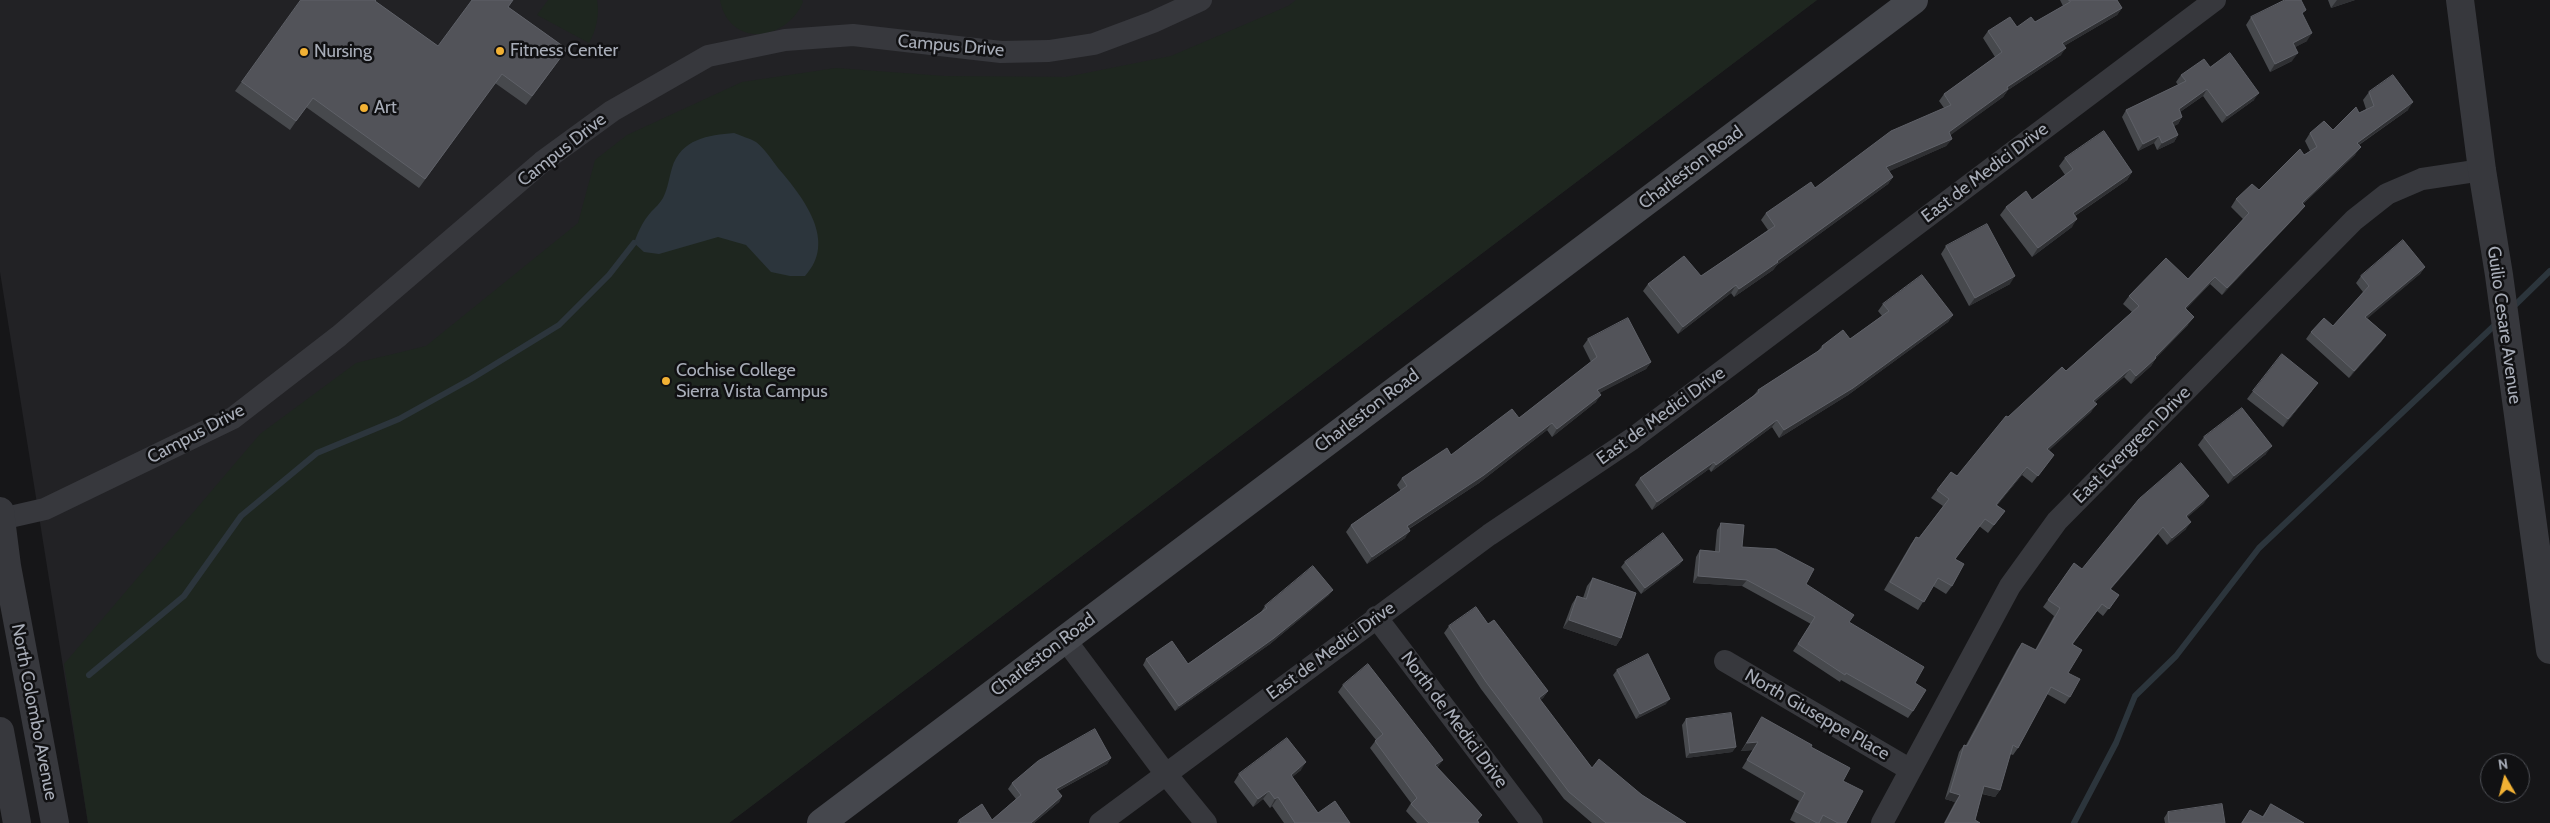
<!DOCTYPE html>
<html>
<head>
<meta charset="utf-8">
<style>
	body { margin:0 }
	#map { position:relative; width:2550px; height:823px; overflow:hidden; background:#161618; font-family:Cabin,sans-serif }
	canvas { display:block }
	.north { position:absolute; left:2480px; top:753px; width:50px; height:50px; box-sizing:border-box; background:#111113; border:1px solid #4d4f55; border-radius:50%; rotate:352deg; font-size:14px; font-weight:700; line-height:20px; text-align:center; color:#a8adb8 }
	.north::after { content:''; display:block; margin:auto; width:18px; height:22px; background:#f2b134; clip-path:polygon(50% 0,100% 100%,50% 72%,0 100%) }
</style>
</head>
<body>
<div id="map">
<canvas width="2550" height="823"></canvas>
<div class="north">N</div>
</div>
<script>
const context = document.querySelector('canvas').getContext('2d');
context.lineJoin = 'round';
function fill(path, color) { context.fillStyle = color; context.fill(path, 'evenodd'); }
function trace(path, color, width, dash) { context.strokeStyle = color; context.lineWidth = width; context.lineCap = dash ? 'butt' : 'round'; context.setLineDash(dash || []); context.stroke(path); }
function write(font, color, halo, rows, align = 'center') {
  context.font = font + ' Cabin,sans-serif'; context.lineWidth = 5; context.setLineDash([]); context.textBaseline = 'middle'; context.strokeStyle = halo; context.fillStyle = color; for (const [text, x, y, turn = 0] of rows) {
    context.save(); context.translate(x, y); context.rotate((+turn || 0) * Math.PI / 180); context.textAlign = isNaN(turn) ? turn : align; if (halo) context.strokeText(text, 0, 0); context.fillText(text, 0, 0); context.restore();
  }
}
const built = new Path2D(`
	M0,0H1817L729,823H88L0,272Z`);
const green = new Path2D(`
	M548,0H597C600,14 596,31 589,43L537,15Z
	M720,0H802L803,2C786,42 729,48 720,0Z
	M1296,0H1817L729,823H88L64,664L260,434L356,363L426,346L578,223L595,160L627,135L742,82L836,68L944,76L1066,77L1171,56L1288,6Z`);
const water = new Path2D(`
	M734,133C741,136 749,138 756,142C764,148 772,160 778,168C803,197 838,241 805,276H790L771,272L746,245L718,237L659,254L644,252L634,243C638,232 643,221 651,212C655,208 660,203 663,198C668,188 669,178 672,168C681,139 708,135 734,133Z`);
const stream = new Path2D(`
	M2512,308L2550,271
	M89,675L184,596L241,516L317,453L399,419L471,379L559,325L609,275L634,243
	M2074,823L2116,743L2135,696L2176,656L2259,548L2498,322`);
const minor = new Path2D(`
	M1,519L45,509L233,418L339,336L542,162L612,111L708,56L785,40L853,35L1001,52L1049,51L1094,44L1153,22L1201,0
	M1376,617L1532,823
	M1064,638L1165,773L1206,823
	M1725,661L1909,769
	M1100,823L1489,535L1632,439L2215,0
	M1882,823L2010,586L2057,521L2354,220L2387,194L2422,179L2482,170`);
const tertiary = new Path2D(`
	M2460,0L2482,170L2499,275L2550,650
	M0,511L7,566L55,823
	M0,731L17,823`);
const secondary = new Path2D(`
	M821,823L1914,0`);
const wall = new Path2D(`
	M301,0L375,1L438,46L508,7L567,49L526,105L495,83L419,188L306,107L290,130L235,91Z
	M2060,0H2117L2122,8L2117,15L2064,46L2061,55L2008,90L2003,97L1950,135L1952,139L1946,146L1889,171L1893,177L1888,184L1777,265L1773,270L1734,297L1731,293L1678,334L1643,291L1648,284L1701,276L1768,230L1761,220L1766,213L1815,188L1944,108L1939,101L1944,94L1995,57L1983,38L1988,31L2017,27L2035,22L2063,6Z
	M2328,0H2355L2331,8Z
	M2303,15L2307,41L2295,47L2292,61L2270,72L2246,25L2251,17Z
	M2210,67L2254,100L2222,123L2203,96L2180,112L2182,117L2178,124L2174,126L2178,135L2174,142L2157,150L2154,143L2138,151L2122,117L2126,110L2178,85L2176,82L2181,75Z
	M2369,92L2408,110L2359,145L2355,155L2303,204L2299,213L2222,295L2210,284L2186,309L2188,325L2156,358L2151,366L2131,384L2124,377L2095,402L2091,412L2049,450L2054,455L2032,483L2022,475L1997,505L2005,511L1988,533L1979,526L1955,559L1952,586L1946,594L1933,586L1918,610L1884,590L1911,544L1916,537L1919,538L1943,506L1931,498L1951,472L1957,476L2008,417L2066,371L2132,312L2123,304L2129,296L2188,279L2243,219L2231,207L2236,199L2259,190L2304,155L2310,151L2305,141L2310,133L2333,130L2359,113L2366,109L2363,100Z
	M2065,158L2132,172L2127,180L2075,216L2072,227L2032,257L2000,215L2006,207L2032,200L2065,175L2059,166Z
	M1946,246L2010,284L1969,306L1941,254Z
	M2425,267L2420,274L2367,318L2386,335L2381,342L2349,378L2306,339L2311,332L2333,326L2363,292L2356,283L2361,276Z
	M1883,304L1953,315L1948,322L1848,395L1779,438L1772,427L1711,472L1709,469L1652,510L1635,485L1640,478L1753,396L1758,390L1817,352L1822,346L1850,339L1882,316L1878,311Z
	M1588,339L1651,362L1646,369L1599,393L1596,402L1552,437L1547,430L1479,483L1409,529L1405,538L1367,564L1346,532L1351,525L1401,491L1397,485L1402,478L1451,455L1519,418L1591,362L1583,346Z
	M2253,391H2312L2283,427L2247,399Z
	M2204,437L2266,454L2228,484L2198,445Z
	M2204,503L2187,517L2186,529L2167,545L2158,534L2111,589L2119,595L2103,616L2097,611L2073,644L2068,673L2070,697L2065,704L2047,694L2018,748L2013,755L2010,754L2000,790L1995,797L1982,794L1975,820L1980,823H1944L1955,802L1945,799L1959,752L1964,745H1966L2017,650L2022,643L2035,650L2054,616L2043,607L2074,563L2082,569Z
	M1721,523L1742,547L1806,584L1915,683L1913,711L1908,718L1841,680L1840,682L1793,651L1811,624L1742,586L1693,583L1696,557L1700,550L1715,551L1717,530Z
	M1683,560L1679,565L1641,594L1621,567L1625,562Z
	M1593,578L1621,638L1616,646L1563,628L1572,604L1577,596L1583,598L1587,586Z
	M1329,595L1270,644L1175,711L1143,665L1146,659L1188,664L1261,612L1265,606Z
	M1488,624L1548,691L1543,698L1540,700L1592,768L1642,795L1686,823H1592L1564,799L1481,689L1444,633L1449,626Z
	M1617,670L1666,704L1636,719L1613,675Z
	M1343,685L1437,767L1482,815L1478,821L1479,823H1417L1406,811L1411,803L1370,748L1376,740L1338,692Z
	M1762,717L1811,747L1843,781L1846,823H1796L1790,820L1799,801L1742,768L1753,750L1741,751Z
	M1686,719L1736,747L1732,752L1686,758L1682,725Z
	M1111,758L1107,764L1058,791L1062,796L1059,802L1034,823H957L959,820H992L1016,799L1008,789L1012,783Z
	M1301,770L1292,777L1318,813L1350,823H1284L1272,806L1270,808L1263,799L1253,807L1234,782L1239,774Z
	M2271,804L2304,823H2241L2250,810L2262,817Z
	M2168,812L2225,823H2165L2164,818Z`);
const shadedWall = new Path2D(`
	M2337,0H2355L2331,8Z
	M2122,8L2117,15L2057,50L2062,43Z
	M2312,33L2307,41L2288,51L2293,43Z
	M2066,48L2061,55L2008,90L2003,97L1944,140L1949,132L2007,87Z
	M2298,53L2292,61L2270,72L2275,64Z
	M2207,89L2203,96L2174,116L2179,109Z
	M2259,93L2254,100L2222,123L2227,116Z
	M2413,102L2408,110L2351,150L2357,143Z
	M2182,117L2178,124L2167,129L2172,122Z
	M2178,135L2174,142L2157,150L2162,143Z
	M2159,136L2154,143L2138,151L2143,144Z
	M1952,139L1946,146L1881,175L1886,167Z
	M2361,147L2355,155L2296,210L2302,203Z
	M2132,172L2127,180L2067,221L2073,213Z
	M1893,177L1888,184L1777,265L1773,270L1734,297L1739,289Z
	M2305,206L2299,213L2222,295L2227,288Z
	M2077,219L2072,227L2032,257L2038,248Z
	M2425,267L2420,274L2361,324L2365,317Z
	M2015,276L2010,284L1969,306L1975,298Z
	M2215,277L2210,284L2179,316L2185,308Z
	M1736,285L1731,293L1678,334L1683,327Z
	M1953,315L1948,322L1848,395L1779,438L1784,430Z
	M2194,317L2188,325L2152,362L2156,358L2151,366L2131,384L2136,376Z
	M2386,335L2381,342L2349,378L2354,371Z
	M1651,362L1646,369L1592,397L1597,390Z
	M2130,369L2124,377L2088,408L2093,401Z
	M2318,383L2312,391L2283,427L2288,419Z
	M1601,395L1596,402L1552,437L1557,429Z
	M2097,404L2091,412L2042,457L2047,449Z
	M1777,420L1772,427L1711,472L1716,465Z
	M1552,423L1547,430L1479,483L1402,533L1407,526Z
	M2272,446L2266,454L2228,484L2234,476Z
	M1714,462L1709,469L1652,510L1657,502Z
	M2027,467L2022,475L1991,513L1996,505Z
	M2209,496L2204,503L2181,523L2186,516Z
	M2191,522L2186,529L2167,545L2172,538Z
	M2163,527L2158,534L2105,596L2110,589Z
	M1410,531L1405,538L1367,564L1372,557Z
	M1683,560L1679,565L1641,594L1645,588Z
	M1698,576L1747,580L1742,586L1693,583Z
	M1333,590L1329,595L1270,644L1175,711L1179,706Z
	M1569,620L1621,638L1616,646L1563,628Z
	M1548,691L1543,698L1533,706L1539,698Z
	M1670,699L1666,704L1636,719L1640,714Z
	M1758,742L1753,750L1741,751L1747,743Z
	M1736,747L1732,752L1686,758L1690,753Z
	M1111,758L1107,764L1052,794L1056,789Z
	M1443,760L1438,767L1430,773L1435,765Z
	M1306,762L1301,770L1285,783L1291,775Z
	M1984,786L2000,790L1995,797L1979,793Z
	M1269,791L1263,799L1253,807L1258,799Z
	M1950,792L1960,795L1955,802L1945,799Z
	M1062,796L1059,802L1034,823H1031Z
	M1278,797L1272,806L1270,808L1275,799Z`);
const building = new Path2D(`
	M301,0H376L375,1L438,46L472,0H513L508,7L567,49L532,96L502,74L425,179L313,98L296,121L242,82Z
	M2069,0H2117L2122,8L2062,43L2066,48L2007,87L2008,89L1949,132L1952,139L1886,167L1893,177L1777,261L1778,262L1739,289L1736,285L1683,327L1648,284L1684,256L1701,276L1775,226L1766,213L1811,182L1815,188L1891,131L1951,105L1944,94L2002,52L1988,31L2010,17L2017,27L2031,17L2035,22L2070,2Z
	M2285,0H2301L2306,10L2302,13L2312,33L2293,43L2298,53L2275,64L2251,17Z
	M2230,53L2259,93L2227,116L2207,89L2179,109L2182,117L2172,122L2178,135L2162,143L2159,136L2143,144L2126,110L2186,81L2181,75L2204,59L2210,67Z
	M2393,75L2413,102L2357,143L2361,147L2302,203L2305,206L2227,288L2215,277L2185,308L2194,317L2155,357L2156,358L2136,376L2130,369L2093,401L2097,404L2047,449L2054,455L2038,476L2027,467L1996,505L2005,511L1994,525L1985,519L1955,559L1964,564L1952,586L1938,578L1924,602L1890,582L1916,537L1919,538L1949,499L1937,490L1951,472L1957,476L2006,416L2008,417L2062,367L2066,371L2139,306L2129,296L2166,258L2188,279L2249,213L2236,199L2252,184L2259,190L2300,149L2304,155L2317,147L2310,133L2324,121L2333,130L2356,107L2359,113L2374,106L2369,92Z
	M2104,131L2132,172L2073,213L2077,219L2038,248L2006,207L2026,191L2032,200L2073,169L2065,158Z
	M1987,224L2015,276L1975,298L1946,246Z
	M2403,240L2425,267L2365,317L2386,335L2354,371L2311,332L2324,318L2333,326L2369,286L2361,276Z
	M1922,275L1953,315L1853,388L1784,430L1777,420L1716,465L1714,462L1657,502L1640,478L1759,392L1758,390L1823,348L1822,346L1843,330L1850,339L1889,311L1883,304Z
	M1628,318L1651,362L1597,390L1601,395L1557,429L1552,423L1484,475L1407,526L1410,531L1372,557L1351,525L1407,486L1402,478L1447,448L1451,455L1512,409L1519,418L1597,357L1588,339Z
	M2282,354L2318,383L2288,419L2253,391Z
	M2242,408L2272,446L2234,476L2204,437Z
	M2181,463L2209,496L2186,516L2191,522L2172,538L2163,527L2110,589L2119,595L2109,609L2102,604L2072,644L2082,650L2068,673L2080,679L2070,697L2051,687L2018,748L2013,745L2000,790L1984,786L1975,820L1980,823H1945L1960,795L1950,792L1964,745L1967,746L2022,643L2036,650L2060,608L2048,600L2074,563L2082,569L2139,499Z
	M1721,523L1744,525L1742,547L1776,549L1814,569L1806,584L1854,615L1849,622L1924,667L1915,683L1926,690L1913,711L1846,673L1845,675L1798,644L1815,617L1747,580L1698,576L1700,550L1719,552Z
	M1663,533L1683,560L1645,588L1625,562Z
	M1313,566L1333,590L1274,638L1179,706L1146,659L1172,641L1188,664L1267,608L1265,606Z
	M1593,578L1636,593L1621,638L1569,620L1577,596L1586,599Z
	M1476,607L1488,624L1494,620L1548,691L1539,698L1592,768L1599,759L1642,795L1686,823H1606L1569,792L1486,682L1449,626Z
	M1648,654L1670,699L1640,714L1617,670Z
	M1368,664L1443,760L1435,765L1482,815L1477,820L1479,823H1429L1411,804L1417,798L1375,741L1383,734L1343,685Z
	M1731,713L1736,747L1690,753L1686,719Z
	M1762,717L1812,745L1811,747L1850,768L1843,781L1863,791L1846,823H1838L1823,815L1819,823H1817L1795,811L1805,793L1747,760L1758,742L1747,743Z
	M1095,729L1111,758L1056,789L1062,796L1031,823H961L959,820L982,804L992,820L1021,795L1012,783L1038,761Z
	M1287,738L1306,762L1291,775L1318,813L1335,801L1350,823H1295L1278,797L1275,799L1269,791L1258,799L1239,774Z
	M2222,804L2225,823H2169L2168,812Z
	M2271,804L2304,823H2242L2250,810L2263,817Z`);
const markers = [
	[500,51,5,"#f2b134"],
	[304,52,5,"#f2b134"],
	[364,108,5,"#f2b134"],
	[666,381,5,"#f2b134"]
];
const streetNames = [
	["Campus Drive",951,46,5],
	["Campus Drive",562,150,-38],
	["Charleston Road",1691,168,-37],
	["East de Medici Drive",1985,173,-37],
	["Guilio Cesare Avenue",2504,325,82],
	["Charleston Road",1367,411,-37],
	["East de Medici Drive",1661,416,-36],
	["Campus Drive",196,434,-28],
	["East Evergreen Drive",2132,445,-45],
	["East de Medici Drive",1331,651,-36],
	["Charleston Road",1043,655,-37],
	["North Colombo Avenue",34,712,79],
	["North Giuseppe Place",1817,715,30],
	["North de Medici Drive",1454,720,53]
];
const poiNames = [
	["Fitness Center",510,51],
	["Nursing",314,52],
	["Art",374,108],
	["Cochise College",676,371],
	["Sierra Vista Campus",676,392]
];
fill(built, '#222225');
fill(green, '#1e261f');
fill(water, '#2c353c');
trace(stream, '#2c353c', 6);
trace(minor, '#37383d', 22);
trace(tertiary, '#37383d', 28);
trace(secondary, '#45474d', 28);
fill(wall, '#47494d');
fill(shadedWall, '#2f3033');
fill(building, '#525359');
trace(building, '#5f6168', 1);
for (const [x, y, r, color] of markers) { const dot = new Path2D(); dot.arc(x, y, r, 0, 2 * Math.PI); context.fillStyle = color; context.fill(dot); trace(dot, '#111113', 2); }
write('18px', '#a8adb8', '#111113', streetNames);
write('18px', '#a8adb8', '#111113', poiNames, 'left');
</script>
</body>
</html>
